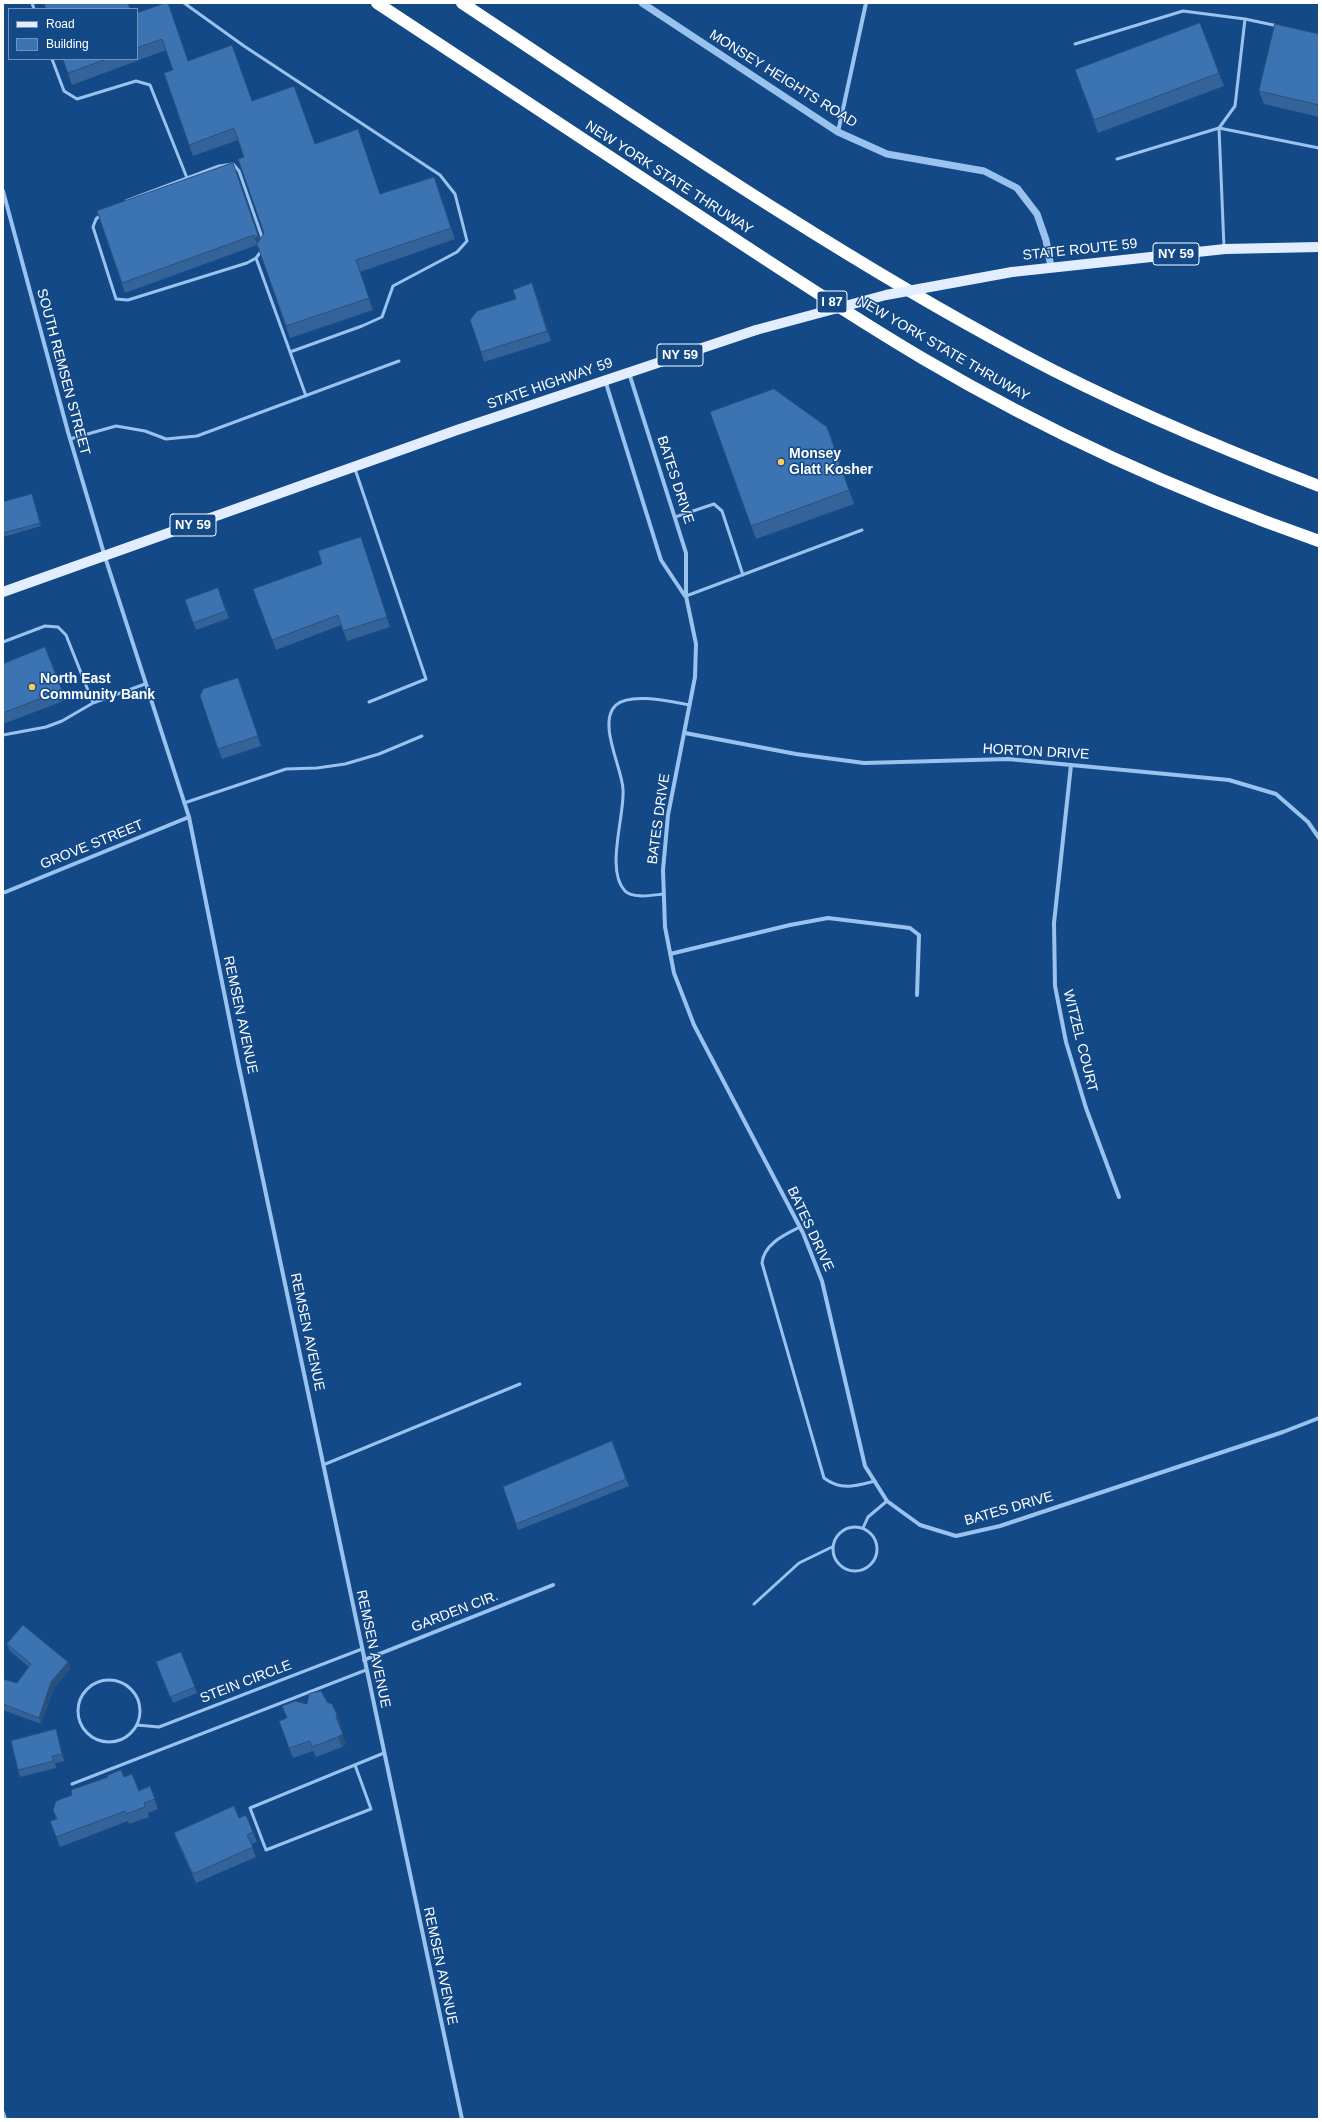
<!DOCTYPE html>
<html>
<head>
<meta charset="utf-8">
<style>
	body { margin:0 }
	#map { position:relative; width:1322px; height:2122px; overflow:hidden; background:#144988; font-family:Arial,sans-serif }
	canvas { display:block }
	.frame { position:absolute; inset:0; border:4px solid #fff; pointer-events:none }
	.legend { position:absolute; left:8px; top:8px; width:130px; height:52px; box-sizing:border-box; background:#144988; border:1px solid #7292b8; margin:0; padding:5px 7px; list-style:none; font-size:12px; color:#fff }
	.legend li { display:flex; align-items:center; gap:8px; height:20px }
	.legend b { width:20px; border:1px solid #7292b8 }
</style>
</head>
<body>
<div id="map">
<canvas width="1322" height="2122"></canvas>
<div class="frame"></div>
<ul class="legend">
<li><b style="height:5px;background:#e2eeff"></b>Road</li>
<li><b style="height:11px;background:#3c73b2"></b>Building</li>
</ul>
</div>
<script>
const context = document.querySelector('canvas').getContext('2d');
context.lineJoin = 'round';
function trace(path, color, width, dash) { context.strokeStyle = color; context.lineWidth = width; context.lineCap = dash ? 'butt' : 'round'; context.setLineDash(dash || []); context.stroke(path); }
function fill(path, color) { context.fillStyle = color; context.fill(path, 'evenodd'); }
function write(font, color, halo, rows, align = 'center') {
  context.font = font + ' Arial,sans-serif'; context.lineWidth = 3; context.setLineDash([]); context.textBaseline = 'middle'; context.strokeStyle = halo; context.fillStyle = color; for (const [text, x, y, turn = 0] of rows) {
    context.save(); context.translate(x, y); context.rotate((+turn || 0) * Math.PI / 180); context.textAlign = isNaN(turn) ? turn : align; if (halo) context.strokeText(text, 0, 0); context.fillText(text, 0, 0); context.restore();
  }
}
const service = new Path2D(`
	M32,3L34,9
	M184,3L244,46L440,175L455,194L467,241L457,252L393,286L382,317L362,326L290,352
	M1075,44L1183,11L1245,19
	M52,59L64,91L77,99L136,81L150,85L187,178
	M1117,159L1219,128L1235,106L1245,19L1278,26
	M126,201L219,166L233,164L239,171L263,240
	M102,214L96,219L93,227L116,299L128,300L247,263L256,258L306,396
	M1224,247L1219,128L1319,148
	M256,258L262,250
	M70,439L116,426L145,431L166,439L197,436L399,361
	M355,469L426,679L369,702
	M675,517L714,504L722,511L743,575
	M686,596L862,530
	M3,642L45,626L58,627L66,635L93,703
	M3,735L46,727L62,721L93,703L145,684
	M184,803L286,769L317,768L345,764L379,754L422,736
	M664,894C653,895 633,899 625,891C605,870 625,816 623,789C622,768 597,722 616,705C631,692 672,702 690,705
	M800,1227C784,1235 764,1244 762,1263L824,1478C841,1491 856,1486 875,1481
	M323,1465L520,1384
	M833 1549a22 22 0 1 1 44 0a22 22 0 1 1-44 0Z
	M863,1528L868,1517L887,1501
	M754,1604L799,1563L832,1547
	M78 1711a31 31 0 1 1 62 0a31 31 0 1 1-62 0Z
	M137,1725L159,1727L362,1649
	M355,1765L371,1809L266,1850L250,1808L384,1753
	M72,1784L366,1670`);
const minor = new Path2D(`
	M838,132L866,3
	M3,191L68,432L105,557L189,817L238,1062L462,2119
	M629,373L686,553V596L696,644L695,677L668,815L663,870L665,927L674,973L694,1025L803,1233L822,1281L865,1466L887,1501L920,1525L956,1536L1000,1526L1283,1432L1319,1418
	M605,380L661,560L685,596
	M685,733L796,754L864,763L1008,759L1229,780L1276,794L1308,822L1319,838
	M1071,765L1054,923L1055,986L1066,1042L1086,1108L1119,1197
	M3,893L189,817
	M670,954L790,925L828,918L910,928L919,935L917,995
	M364,1660L553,1585
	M3,2113L5,2119`);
const tertiary = new Path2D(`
	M642,3L838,132L887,154L984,171L1017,188L1037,214L1046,240L1051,267`);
const primary = new Path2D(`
	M1012,272L1225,249L1319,247
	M3,592L457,430L756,330`);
const motorway = new Path2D(`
	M377,3C482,72 587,141 692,211C768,261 844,312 922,358C1047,432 1182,493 1319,541
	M462,3C645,124 827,250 1020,353C1117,405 1217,447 1319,486`);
const primaryBridge = new Path2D(`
	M756,330L886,295L1012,272`);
const wall = new Path2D(`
	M137,13L188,61L252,101L315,144L380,194L434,177L455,239L360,272L373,310L290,338L257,245L125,293L97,211L233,163L260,239L264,233L244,157L238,140L193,156L164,73L173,70L166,50L72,85L63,59H137Z
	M1200,23L1224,86L1098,133L1075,70Z
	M1319,34V117L1264,104L1259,91Z
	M536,293L551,341L484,362L481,352Z
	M710,412L827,427L854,504L756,539Z
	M32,494L41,526L3,537V502Z
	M361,537L390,627L347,641L341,625L276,650L253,589L322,564Z
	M218,588L229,618L196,630L185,600Z
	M3,664L62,690L66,700L3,724Z
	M238,678L261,746L222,759L200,696Z
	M612,1441L629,1486L518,1530L503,1487Z
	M7,1644L68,1662L70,1669L54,1688L41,1724L3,1710V1679L17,1683L29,1667L9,1650Z
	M159,1669L195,1687L197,1693L173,1703Z
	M327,1702L341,1724L339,1726L346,1744L342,1747L316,1757L313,1751L293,1758L279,1721L287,1718L307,1704Z
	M58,1736L64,1761L55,1763L56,1768L20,1777L18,1770Z
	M108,1777H124L139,1791L150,1786L158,1809L148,1813L149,1817L129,1824L128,1821L60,1847L50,1821L56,1819L53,1810L72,1795Z
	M239,1818L253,1832L257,1842L251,1844L256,1857L196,1883L178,1843L174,1833Z`);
const shadedWall = new Path2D(`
	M233,163L262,245L259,249L255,239Z
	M532,283L536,293L551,341L547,331Z
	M361,537L364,547L390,627L387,617Z
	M68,1662L70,1669L54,1688L41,1724L39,1718L51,1682Z
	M337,1714L341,1724L339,1727L336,1717Z
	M343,1734L346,1744L342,1747L338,1737Z`);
const building = new Path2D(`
	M44,3H128L130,9H46Z
	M166,3H168L188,61L232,45L252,101L294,86L315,144L358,129L380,194L434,177L451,228L356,260L369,298L286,326L257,244L264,233L238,159L244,157L234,128L189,145L164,73L173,70L162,39L137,48V13Z
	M1200,23L1219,73L1094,120L1075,70Z
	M1275,24L1319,34V105L1259,91Z
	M63,59H107L68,73Z
	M233,163L258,235L255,239L254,235L122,283L97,211Z
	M532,283L547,331L481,352L470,320L477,311L516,299L513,290Z
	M774,389L827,427L849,490L751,526L710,412Z
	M32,494L40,523L3,533V502Z
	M361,537L387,617L343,631L338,615L272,640L253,589L322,564L318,551Z
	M218,588L226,611L193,623L185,600Z
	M45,647L62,690L3,713V664Z
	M238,678L258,736L218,749L200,696L203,689Z
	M612,1441L626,1479L516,1524L503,1487Z
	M23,1625L68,1662L51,1682L39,1718L3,1704V1679L17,1683L31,1664L7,1644Z
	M181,1652L195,1687L170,1697L156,1662Z
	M321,1691L327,1702L332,1704L337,1714L336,1717L343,1734L338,1737L312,1747L310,1741L289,1748L279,1721L287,1718L282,1706L295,1701L307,1704L309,1694Z
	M56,1729L62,1754L52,1756L54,1761L18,1770L11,1741Z
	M121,1770L124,1777L132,1774L139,1791L150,1786L155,1799L144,1803L145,1807L126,1814L125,1811L56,1837L50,1821L57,1819L53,1810L56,1801L72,1795L71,1790L108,1777L107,1776Z
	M234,1806L239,1818L246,1815L253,1832L247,1835L253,1847L193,1874L174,1833Z`);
const markers = [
	[781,462,4,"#ffcb58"],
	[32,687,4,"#ffcb58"]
];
const shields = [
	[1176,254,46],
	[832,302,30],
	[680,355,46],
	[193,525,46]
];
const shieldNames = [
	["NY 59",1176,254],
	["I 87",832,302],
	["NY 59",680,355],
	["NY 59",193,525]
];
const streetNames = [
	["MONSEY HEIGHTS ROAD",783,79,32],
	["NEW YORK STATE THRUWAY",669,178,33],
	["STATE ROUTE 59",1080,250,-6],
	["NEW YORK STATE THRUWAY",943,349,30],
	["SOUTH REMSEN STREET",63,372,75],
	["STATE HIGHWAY 59",550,384,-19],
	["BATES DRIVE",675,480,72],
	["HORTON DRIVE",1036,752,3],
	["BATES DRIVE",659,819,-82],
	["GROVE STREET",92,845,-22],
	["REMSEN AVENUE",240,1015,78],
	["WITZEL COURT",1080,1041,76],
	["BATES DRIVE",810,1229,65],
	["REMSEN AVENUE",307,1332,78],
	["BATES DRIVE",1009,1509,-16],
	["GARDEN CIR.",455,1612,-21],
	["REMSEN AVENUE",373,1649,78],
	["STEIN CIRCLE",246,1682,-21],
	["REMSEN AVENUE",440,1966,78]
];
const poiNames = [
	["Monsey",789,454],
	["Glatt Kosher",789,470],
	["North East",40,679],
	["Community Bank",40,695]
];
trace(service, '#99c2ef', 3);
trace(minor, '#99c2ef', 4);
trace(tertiary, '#99c2ef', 7);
trace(primary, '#e2eeff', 10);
trace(motorway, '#fff', 12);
trace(primaryBridge, '#e2eeff', 10);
fill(wall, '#346399');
fill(shadedWall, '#2a507d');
fill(building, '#3c73b2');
trace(building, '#2a507d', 1);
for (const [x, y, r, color] of markers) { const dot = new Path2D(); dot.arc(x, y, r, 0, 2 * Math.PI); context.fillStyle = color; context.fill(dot); trace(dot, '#144988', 1.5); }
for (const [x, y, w] of shields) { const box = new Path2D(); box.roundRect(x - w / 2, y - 11, w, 22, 3); context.fillStyle = '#144988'; context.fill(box); trace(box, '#fff', 1); }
write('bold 13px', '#fff', null, shieldNames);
write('14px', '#fff', '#144988', streetNames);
write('bold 14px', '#fff', '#144988', poiNames, 'left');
</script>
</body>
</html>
